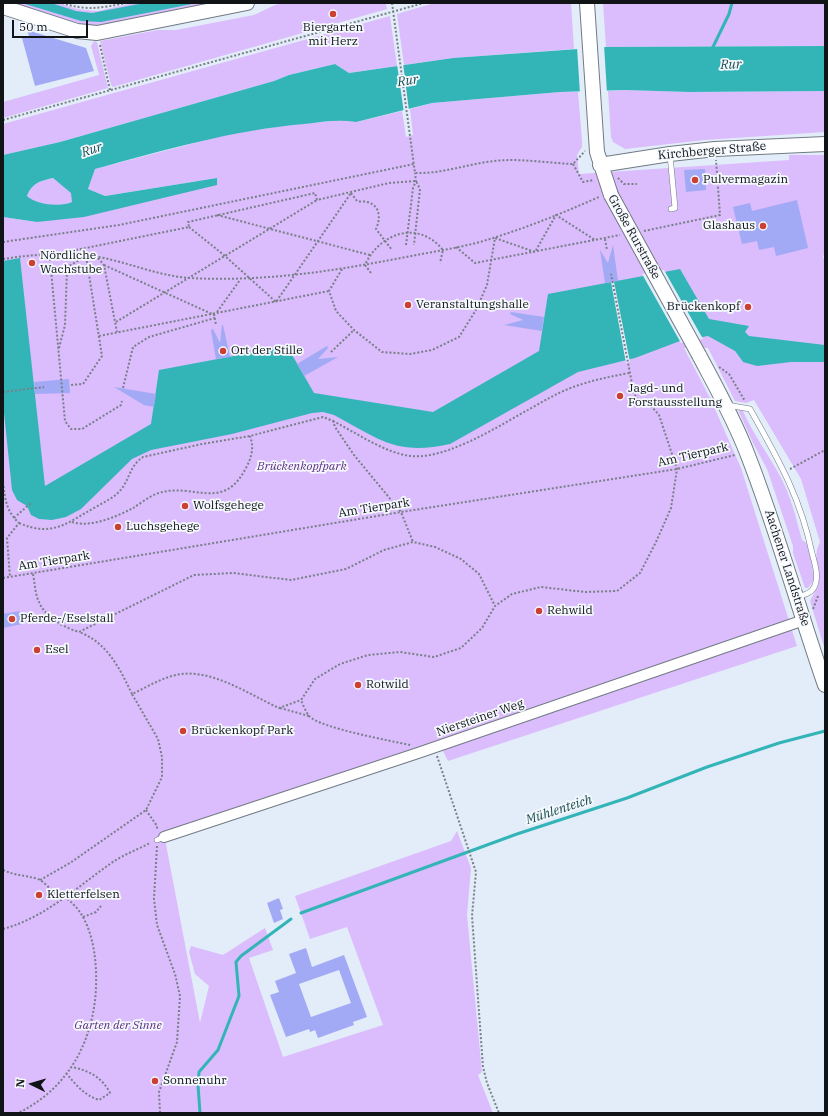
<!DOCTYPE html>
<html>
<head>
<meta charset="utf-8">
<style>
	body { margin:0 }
	#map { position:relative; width:828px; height:1116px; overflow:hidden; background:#e3edf9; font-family:"IBM Plex Serif",serif }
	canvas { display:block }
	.frame { position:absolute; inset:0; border:4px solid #101417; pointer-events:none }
	.north { position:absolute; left:12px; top:1064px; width:40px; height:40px; -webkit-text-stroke:3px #f5f9fe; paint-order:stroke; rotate:275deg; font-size:11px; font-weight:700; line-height:16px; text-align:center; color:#101417 }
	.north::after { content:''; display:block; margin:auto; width:14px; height:18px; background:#101417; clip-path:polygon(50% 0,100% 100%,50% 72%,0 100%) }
	.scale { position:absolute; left:12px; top:20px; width:76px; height:18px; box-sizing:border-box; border:2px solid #101417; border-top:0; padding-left:5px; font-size:12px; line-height:14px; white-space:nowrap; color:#101417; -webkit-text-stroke:3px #f5f9fe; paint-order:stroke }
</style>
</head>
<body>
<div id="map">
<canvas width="828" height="1116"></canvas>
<div class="frame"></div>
<div class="north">N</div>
<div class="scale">50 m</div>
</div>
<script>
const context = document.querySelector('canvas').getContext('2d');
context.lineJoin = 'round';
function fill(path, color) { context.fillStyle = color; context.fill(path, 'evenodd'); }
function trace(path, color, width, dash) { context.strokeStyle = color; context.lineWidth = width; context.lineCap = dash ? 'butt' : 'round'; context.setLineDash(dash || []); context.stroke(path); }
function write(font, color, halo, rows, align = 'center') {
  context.font = font + ' "IBM Plex Serif",serif'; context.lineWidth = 3.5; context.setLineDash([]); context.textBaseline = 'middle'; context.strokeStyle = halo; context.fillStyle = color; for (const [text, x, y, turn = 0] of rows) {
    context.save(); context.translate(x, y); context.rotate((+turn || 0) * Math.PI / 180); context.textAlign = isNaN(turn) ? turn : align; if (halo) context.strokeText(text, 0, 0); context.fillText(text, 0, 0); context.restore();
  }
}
const green = new Path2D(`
	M6,3H58L77,9L97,11L134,3H212L90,28Z
	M284,3H386L387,9L113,87L111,85L100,41L158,30H176L254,15L275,5Z
	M434,3H571L574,49L453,58L404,65L397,14Z
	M603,3H825V46L606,47Z
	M390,16L397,66L349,73L335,64L289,75L274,81L60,142L3,155V124Z
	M94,41L97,42L108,88L3,118V102L99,75L91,46Z
	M625,90L689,92L825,91V132L704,140L625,149L613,142L611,137L608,91Z
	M560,92H578L582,141V147L577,155L579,174L789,160V155H825V254L823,256L825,263V350L735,351L743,362H825V650L810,601C813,595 818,588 819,580C820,564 812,558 820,542L801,479L754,400L746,403L735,401L708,348H684L711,400L741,468L797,646L448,761L439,743L164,834L200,1023L209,986L195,974L189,952L191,946L223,955L265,928L273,950L249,958L283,1057L383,1025L347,927L310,939L295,896L451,841L457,831L471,868L467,915L482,1072L478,1075L493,1113H3V217L37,222L217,182V178L105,196L88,189L95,169L229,134L289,125L344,120L356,122L402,111L406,137L413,135L410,109L432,103Z
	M53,178L72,193V202C61,207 36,206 27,196C32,183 40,181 53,178Z
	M738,410L743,411C753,434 768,454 780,476C791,496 796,518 802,540L809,545L814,580L808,588H805L793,553V546L767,469L754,445Z`);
const water = new Path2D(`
	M22,3H51L76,11L92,13L144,3H197L101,22L81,21Z
	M825,46V91L689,92L625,90L560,92L432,103L356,122C339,119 322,122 304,124C233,130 165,150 95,169L88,189L105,196L217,178V185L84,217L37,222L3,217V155L60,142L274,81L289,75L335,64L349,73L453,58L606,47ZM53,178L71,193L72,202C61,207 36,205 27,196C32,183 40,181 53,178Z
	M20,258L45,486L151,424L159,370L287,346L314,393L433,412L539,351L548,294L680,269L709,319L749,326L745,332L749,336L825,345V362H791L757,366L743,362L735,351L708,336L680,341L635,358L578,372L450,444C396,456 379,439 334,415L323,412L312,413L232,434L151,450L132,459L81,509L66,517L52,520L39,519L31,515L27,506L17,500L12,490L3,403V261Z`);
const pier = new Path2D(`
	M604,45L607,93L580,94L577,47Z
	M403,63L409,111L404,113L397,64Z
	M664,270L703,339L681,343L642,274Z
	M611,282H614L630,362L626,363Z`);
const stream = new Path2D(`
	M712,49L729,14L732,3
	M301,913L517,834L627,798L707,767L779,743L825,731
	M200,1113L198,1085L199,1072L218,1050L239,996L236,962L241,956L291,919`);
const building = new Path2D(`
	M27,30L86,48L94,71L35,86L22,38L29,36Z
	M705,169L706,190L686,192L684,170Z
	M797,200L808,248L776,256L774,247L759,250L757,241L742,244L733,207L750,203L752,211Z
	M613,245L618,281L605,283L600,250L608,263Z
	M511,312L544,317L542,331L504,325L523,320L510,314Z
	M222,325H223L230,357L216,359L211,330L213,329L220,343Z
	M327,346L328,348L318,359L338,357L304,376L297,364Z
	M69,379L70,393L35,394L34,382Z
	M114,387L156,394L154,407L144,405Z
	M20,611L22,624L3,628V614Z
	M279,898L283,909L280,910L283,919L274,923L267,903Z
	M306,948L312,967L344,955L367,1017L353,1022L354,1025L318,1038L315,1030L310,1032L309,1029L286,1037L270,995L279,992L275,981L296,973L289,954ZM339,970L351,1003L311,1017L299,984Z`);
const path = new Path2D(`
	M62,3C87,11 101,8 126,3
	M392,3L415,173C442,174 467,164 494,161C520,158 547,163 573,164L585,151
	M100,45L110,90
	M3,120L424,3
	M573,164L583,182L594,180
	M618,178L624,184H637
	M351,193L357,201C360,202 364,201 367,202C380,205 381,218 376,229L392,250
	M217,215L370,255
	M189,227L225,256L276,302L351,193
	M644,231L720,215L716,160
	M605,239L607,250
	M3,242L119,225L414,164
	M406,245L413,188L416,181L415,173
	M456,247L475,263L620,235
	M76,250L189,227L188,222L315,193L317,200L389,183L416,181L420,189L414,245
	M98,258L104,265L117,332
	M3,259C37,254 70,251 104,258C132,264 160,276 190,278C264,282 334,271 406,257C436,251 467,247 496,237C531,226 565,212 599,197
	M50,259L65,421L71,429H82L121,405L122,401
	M104,265L212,314
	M342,269L329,291L336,311L354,330L382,352L410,354L432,350L459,337L476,310L487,285L495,238L535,252L556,215L595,240
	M371,273L365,265C380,232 419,220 443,250L440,263
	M217,312L240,280
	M214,314L216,325
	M116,322L317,200
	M99,336L329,291
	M59,348L65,325L67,270L69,266L86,256L102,356L83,384L70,385
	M221,350V354
	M331,352L354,330
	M719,367L729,374L745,401
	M123,388L133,347L149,337L215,318
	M3,392L44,387
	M333,421C357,433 383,452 410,456C456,461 525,407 568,389C588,381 608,377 629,373
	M790,469L825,450
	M3,482C5,499 6,511 19,523L7,538L10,577
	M14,518L32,502
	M72,522C90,528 116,517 133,508C140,504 148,497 156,494C192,480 223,515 247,466C252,456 254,446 250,436
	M19,523C53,538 68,522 96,507C106,501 116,497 123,487C130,476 131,465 143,457L202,444L250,436L323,417L333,421L335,427L354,455L401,512L413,542
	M33,574C35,584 35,594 39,602C45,617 65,628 79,632
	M3,578L401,512L677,469L735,455
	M813,609L818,596
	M132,694C120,669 107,642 79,632L194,575L233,573L291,580L346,569L384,550L413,542L435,547L461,559L479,574L495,606
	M280,708L309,716
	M410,745C392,741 320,728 309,716C306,712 303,705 301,700L315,679L340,664L368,655L400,652L434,657L461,648L482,628L495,606L512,594L541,587L585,592L617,591L640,573L656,542L671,508L677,469L659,415L652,407L639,401L634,394L611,274
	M437,756L476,872L472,916L483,1067L487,1083L499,1113
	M146,810L157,826V829
	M157,846L154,899L157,925L175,974L180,996L177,1042L159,1092L160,1113
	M3,870C16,876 25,875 38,879C45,882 50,890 57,894C64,898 68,898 74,905C87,918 93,940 95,958C102,1022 78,1084 18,1113
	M40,880L70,863L146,810L162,777V757L158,739L132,694C145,688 158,680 172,676C207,665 248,694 279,708L301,700
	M83,917L96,912L101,906
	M3,929C44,918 76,888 110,864C122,855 137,850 150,843
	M66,1073C76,1085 84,1095 99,1100L110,1093C102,1077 88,1070 71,1067`);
const lane = new Path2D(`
	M670,155L675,208L671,209
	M727,405L750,409C778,459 800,496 812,553C815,564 820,579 813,589C810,594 803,595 797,597
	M157,840L164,837`);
const street = new Path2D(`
	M164,837L418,753L804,620`);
const secondary = new Path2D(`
	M587,3L597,152L611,195
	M3,7L77,31L97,33L247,3
	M600,165L670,154L715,149L825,144
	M699,355C716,387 734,419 747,453C777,529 798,608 825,685`);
const secondaryBridge = new Path2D(`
	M611,195L699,355`);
const markers = [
	[333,14,4,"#cc3f33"],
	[695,180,4,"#cc3f33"],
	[763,226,4,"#cc3f33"],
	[32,263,4,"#cc3f33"],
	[408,305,4,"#cc3f33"],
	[748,307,4,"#cc3f33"],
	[223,351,4,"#cc3f33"],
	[620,396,4,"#cc3f33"],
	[185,506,4,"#cc3f33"],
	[118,527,4,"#cc3f33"],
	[539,611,4,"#cc3f33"],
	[12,619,4,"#cc3f33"],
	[37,650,4,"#cc3f33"],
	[358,685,4,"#cc3f33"],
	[183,731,4,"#cc3f33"],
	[39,895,4,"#cc3f33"],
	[155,1081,4,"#cc3f33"]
];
const poiNames = [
	["Biergarten",333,28,"center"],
	["mit Herz",333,42,"center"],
	["Pulvermagazin",703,180],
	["Glashaus",755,226,"right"],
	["Nördliche",40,256],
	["Wachstube",40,270],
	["Veranstaltungshalle",416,305],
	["Brückenkopf",740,307,"right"],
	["Ort der Stille",231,351],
	["Jagd- und",628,389],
	["Forstausstellung",628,403],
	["Wolfsgehege",193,506],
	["Luchsgehege",126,527],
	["Rehwild",547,611],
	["Pferde-/Eselstall",20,619],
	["Esel",45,650],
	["Rotwild",366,685],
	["Brückenkopf Park",191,731],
	["Kletterfelsen",47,895],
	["Sonnenuhr",163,1081]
];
const streetNames = [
	["Kirchberger Straße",712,151,-5],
	["Große Rurstraße",634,237,61],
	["Am Tierpark",693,455,-13],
	["Am Tierpark",374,508,-9],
	["Am Tierpark",54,561,-9],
	["Aachener Landstraße",787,568,72],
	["Niersteiner Weg",480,718,-19]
];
const parkNames = [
	["Brückenkopfpark",302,467],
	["Garten der Sinne",118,1026]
];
const waterNames = [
	["Rur",731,65,-2],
	["Rur",408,81,-8],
	["Rur",92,150,-19],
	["Mühlenteich",559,810,-18]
];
fill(green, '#dbbcfc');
fill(water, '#33b5b8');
fill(pier, '#e3edf9');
trace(stream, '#33b5b8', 3);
fill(building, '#a2a9f5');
trace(lane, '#717a84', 6);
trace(street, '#717a84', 12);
trace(secondary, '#717a84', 16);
trace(path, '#787f87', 2, [2, 2]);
trace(lane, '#fff', 5);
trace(street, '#fff', 10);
trace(secondary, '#fff', 14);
trace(secondaryBridge, '#717a84', 16, []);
trace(secondaryBridge, '#fff', 14);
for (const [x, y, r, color] of markers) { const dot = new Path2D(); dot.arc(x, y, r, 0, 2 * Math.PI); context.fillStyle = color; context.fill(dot); trace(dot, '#f5f9fe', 1.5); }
write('12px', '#101417', '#f5f9fe', poiNames, 'left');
write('12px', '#101417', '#f5f9fe', streetNames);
write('italic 12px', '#5e2f84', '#f5f9fe', parkNames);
write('italic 13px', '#174d4f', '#f5f9fe', waterNames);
</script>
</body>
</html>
